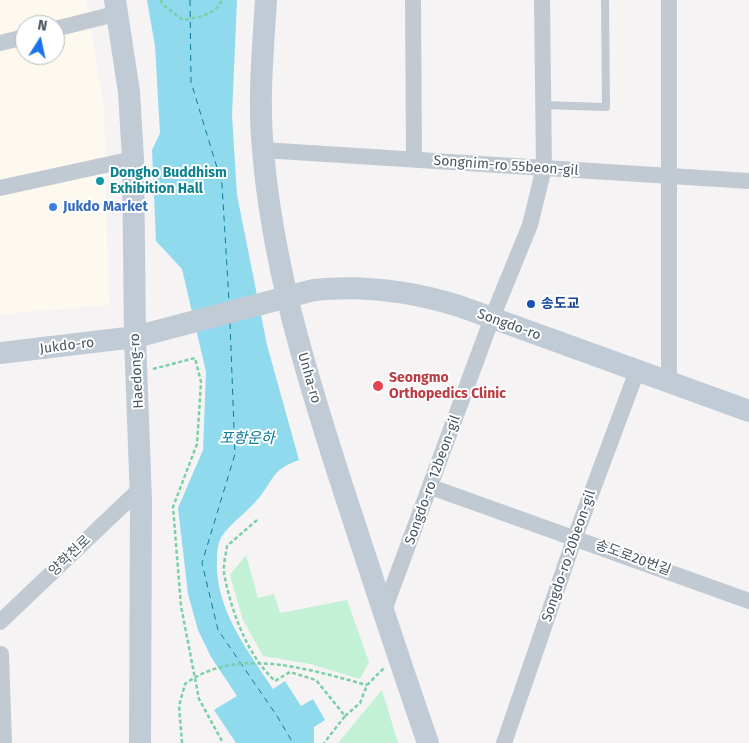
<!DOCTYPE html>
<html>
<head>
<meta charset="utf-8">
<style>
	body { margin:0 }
	#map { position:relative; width:749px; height:743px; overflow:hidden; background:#f5f3f3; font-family:"Fira Sans",sans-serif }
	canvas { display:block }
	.north { position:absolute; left:15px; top:15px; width:50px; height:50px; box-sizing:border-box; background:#fff; border:1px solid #b7bbc0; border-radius:50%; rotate:10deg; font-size:14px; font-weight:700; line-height:20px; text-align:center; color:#4a5661 }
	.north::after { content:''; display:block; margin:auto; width:18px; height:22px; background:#1a73e8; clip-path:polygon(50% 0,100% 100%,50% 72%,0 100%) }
</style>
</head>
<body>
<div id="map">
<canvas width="749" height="743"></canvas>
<div class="north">N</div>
</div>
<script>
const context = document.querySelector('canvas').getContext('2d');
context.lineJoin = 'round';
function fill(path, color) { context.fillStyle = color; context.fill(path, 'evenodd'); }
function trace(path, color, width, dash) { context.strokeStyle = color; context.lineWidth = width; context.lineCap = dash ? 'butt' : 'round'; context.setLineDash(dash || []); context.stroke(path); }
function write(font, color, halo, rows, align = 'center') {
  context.font = font + ' "Fira Sans","Noto Sans KR",sans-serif'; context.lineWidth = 4; context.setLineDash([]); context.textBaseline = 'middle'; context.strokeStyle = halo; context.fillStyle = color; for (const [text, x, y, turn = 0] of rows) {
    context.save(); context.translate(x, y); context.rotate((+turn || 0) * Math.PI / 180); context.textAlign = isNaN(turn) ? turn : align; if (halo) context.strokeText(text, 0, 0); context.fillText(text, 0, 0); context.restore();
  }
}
const commercial = new Path2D(`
	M0,0H86L104,109L109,305L0,314ZM25,25H55V55H25Z`);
const green = new Path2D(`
	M246,555L258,598L274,594L280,613L347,600L369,662L360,679L310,664L263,656L243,620L230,575Z
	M382,690L398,743H338Z`);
const water = new Path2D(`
	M147,0H237L232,115L237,195L267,345L299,460C269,471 275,480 257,500C246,513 231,523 222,536C218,542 217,551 217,558C214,608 247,649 273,689L285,681L301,706L313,699L325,720L314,727V743H236L214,710L237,696L211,657L198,630L188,594L178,508L203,450L206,372L182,269L156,241L152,150L160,133L155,46Z`);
const ferry = new Path2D(`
	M190,0L191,82L222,184L229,301
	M230,323L235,454L202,563L218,630L277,716L293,743`);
const path = new Path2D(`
	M161,0L162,4L183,20C199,17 214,16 222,0
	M153,369L195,358L201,382L197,444L173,507L181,606L199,699L223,743
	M257,520L227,546C226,554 223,565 224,573C231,611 247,655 275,681L290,672L316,680L345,716L324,743
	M345,716L360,703L367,685L384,668`);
const lane = new Path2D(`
	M543,105L606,107L605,0`);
const street = new Path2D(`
	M413,0L414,159
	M55,29L119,13
	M0,43L25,37
	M263,150L749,181
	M0,188L133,159
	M669,382V0
	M431,487L749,601
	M383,613L492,318L530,225L544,168L542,0
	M0,622L140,489
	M1,654L4,743
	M504,743L575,537L637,371`);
const secondary = new Path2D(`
	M115,0L129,92L133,159L135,337L141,501L140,743
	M266,0C263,50 258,100 263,150C272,262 305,370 339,476C368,565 397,654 428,743
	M0,353L135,337L314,290C364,285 410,291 459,306L749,411`);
const pathBridge = new Path2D(`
	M182,743L179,706L185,684C238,645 310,670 367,685`);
const markers = [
	[100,181,5,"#0f9aa8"],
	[53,207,5,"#3f7fe0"],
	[531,304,5,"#1a4fb4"],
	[378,386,6,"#e0444e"]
];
const streetNames = [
	["Songnim-ro 55beon-gil",506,166,4],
	["Songdo-ro",509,325,20],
	["Jukdo-ro",67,346,-7],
	["Haedong-ro",137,371,-93],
	["Unha-ro",309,378,74],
	["Songdo-ro 12beon-gil",433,480,-70],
	["양학천로",70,556,-44],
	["Songdo-ro 20beon-gil",569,556,-71],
	["송도로20번길",633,558,20]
];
const cultureNames = [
	["Dongho Buddhism",110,173],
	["Exhibition Hall",110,189]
];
const shopNames = [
	["Jukdo Market",63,207]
];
const transitNames = [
	["송도교",541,304]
];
const healthNames = [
	["Seongmo",389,378],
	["Orthopedics Clinic",389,394]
];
const waterNames = [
	["포항운하",247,439]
];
fill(commercial, '#fdf9ef');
fill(green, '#c3f1d5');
fill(water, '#90daee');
trace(ferry, '#0c7c9b', 1, [6, 5]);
trace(path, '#7ad0a6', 2.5, [4, 2.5]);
trace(lane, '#c1cad2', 8);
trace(street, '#c1cad2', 16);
trace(secondary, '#c1cbd6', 22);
trace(pathBridge, '#7ad0a6', 2.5, [4, 2.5]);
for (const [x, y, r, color] of markers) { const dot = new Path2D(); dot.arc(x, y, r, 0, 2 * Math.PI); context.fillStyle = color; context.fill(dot); trace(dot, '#fff', 2); }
write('14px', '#4a5661', '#fff', streetNames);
write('bold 14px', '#0d838f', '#fff', cultureNames, 'left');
write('bold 14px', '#366cbe', '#fff', shopNames, 'left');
write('bold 14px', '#164399', '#fff', transitNames, 'left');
write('bold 14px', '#be3a42', '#fff', healthNames, 'left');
write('italic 15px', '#0c7c9b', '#fff', waterNames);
</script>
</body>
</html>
